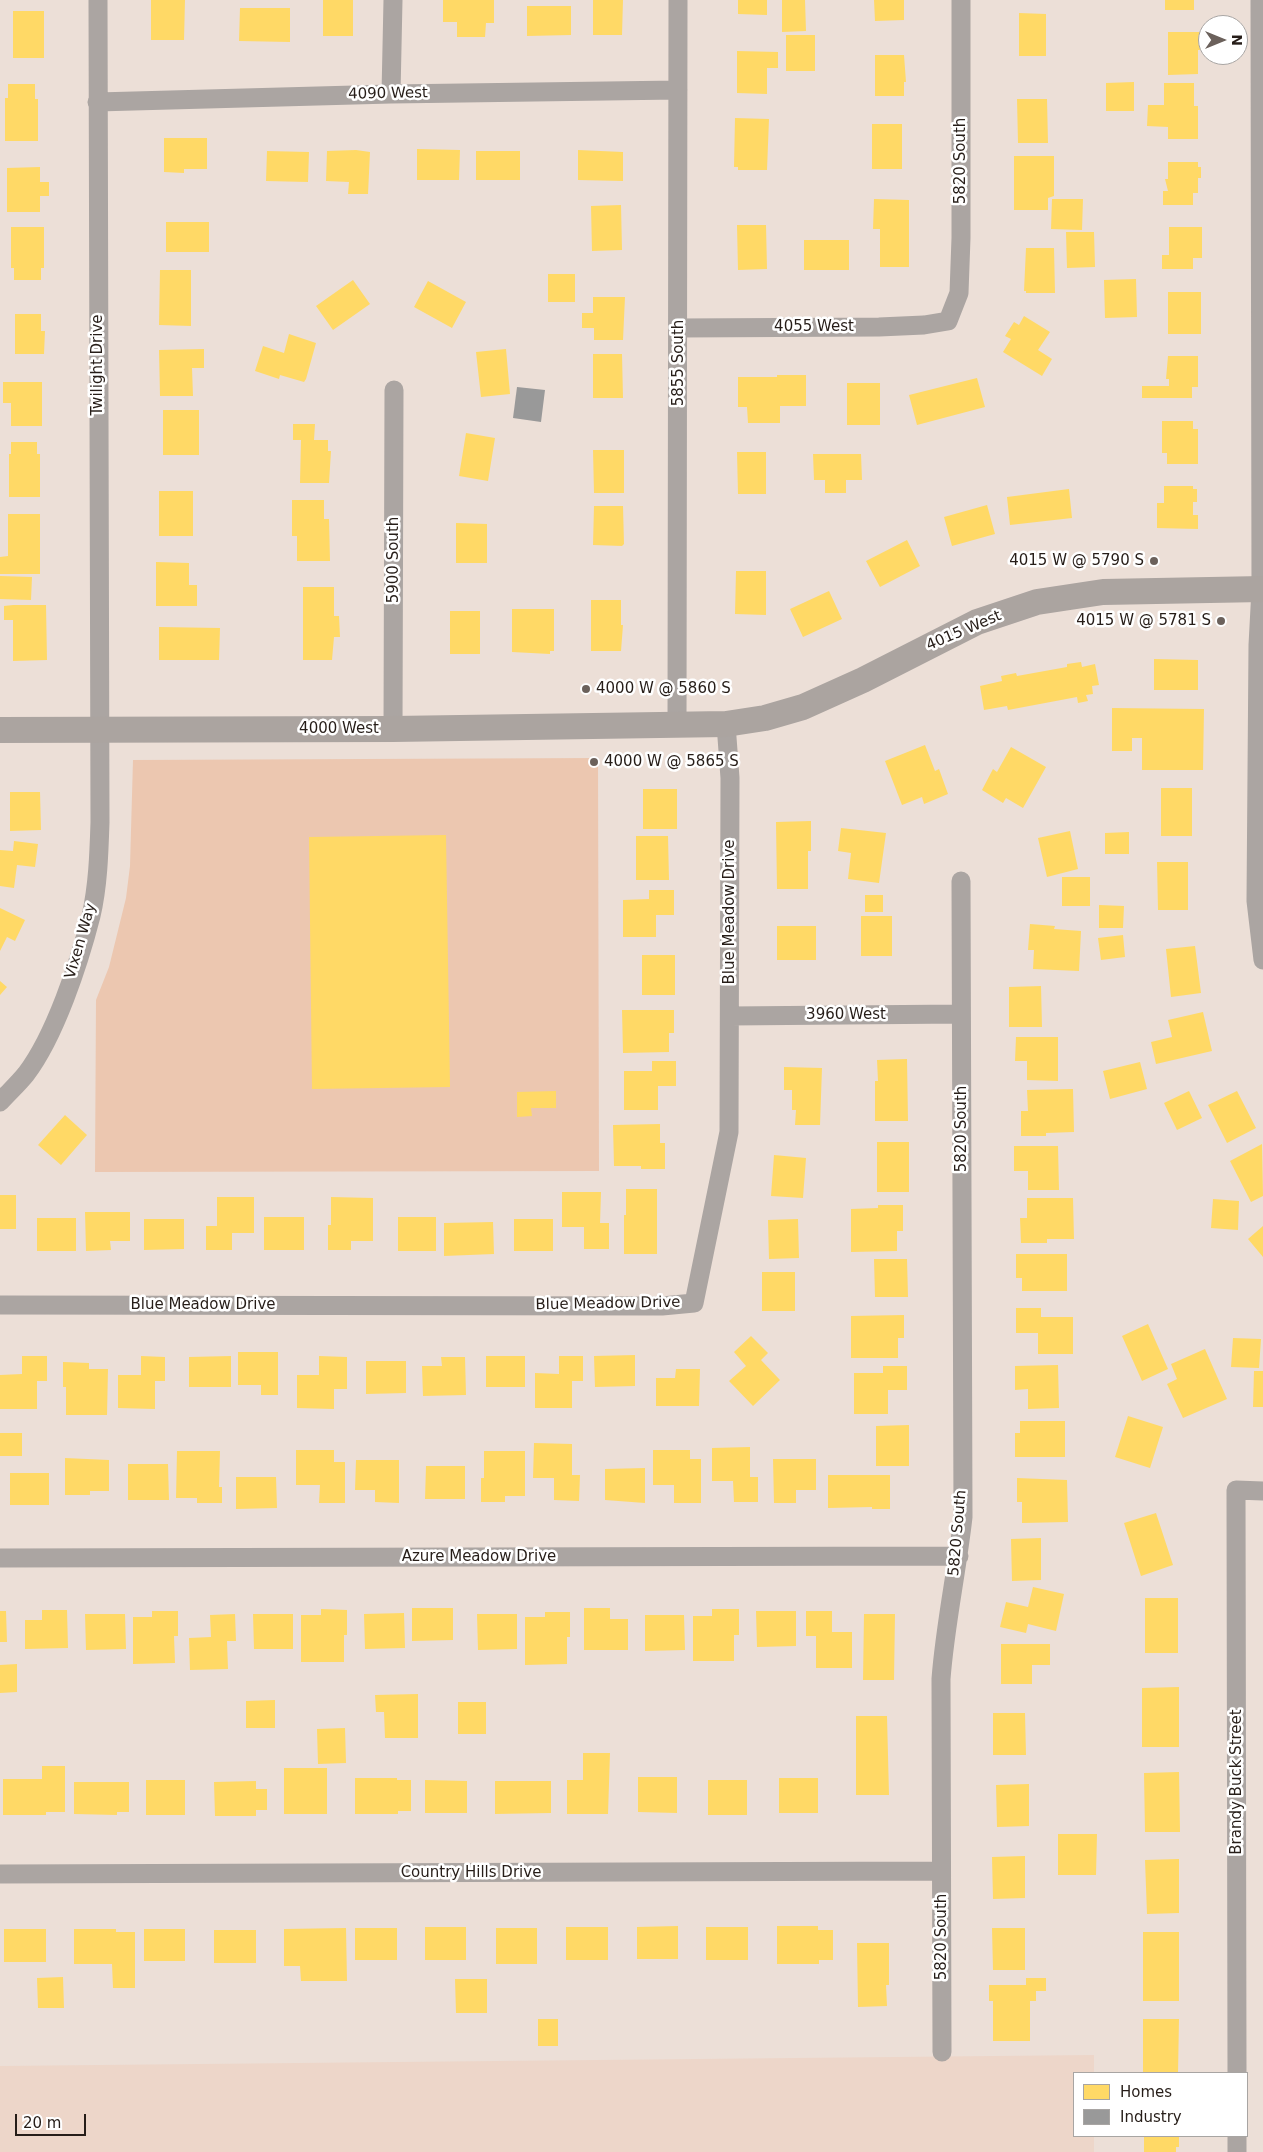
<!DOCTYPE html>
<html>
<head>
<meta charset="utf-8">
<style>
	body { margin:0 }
	#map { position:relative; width:1263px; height:2152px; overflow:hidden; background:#ecdfd7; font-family:"DejaVu Sans",sans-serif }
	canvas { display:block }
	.legend { position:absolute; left:1073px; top:2072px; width:175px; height:65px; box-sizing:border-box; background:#fff; border:1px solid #a8a5a3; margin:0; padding:6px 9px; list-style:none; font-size:15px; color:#261d18 }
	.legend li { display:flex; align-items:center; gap:10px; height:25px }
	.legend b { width:25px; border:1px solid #a8a5a3 }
	.north { position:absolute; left:1198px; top:15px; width:50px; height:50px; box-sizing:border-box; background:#fff; border:1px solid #a8a5a3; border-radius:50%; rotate:90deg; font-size:14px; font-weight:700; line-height:20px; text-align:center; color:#261d18 }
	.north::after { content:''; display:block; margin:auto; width:18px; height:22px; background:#6b615b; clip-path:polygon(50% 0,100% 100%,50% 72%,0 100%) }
	.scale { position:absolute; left:15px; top:2114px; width:71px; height:22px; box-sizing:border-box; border:2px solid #261d18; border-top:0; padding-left:6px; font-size:15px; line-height:18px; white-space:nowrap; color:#261d18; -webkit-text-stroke:4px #fff; paint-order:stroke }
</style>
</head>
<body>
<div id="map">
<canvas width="1263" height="2152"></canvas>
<ul class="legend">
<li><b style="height:14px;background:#ffd966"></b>Homes</li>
<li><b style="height:14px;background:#999"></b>Industry</li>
</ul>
<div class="north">N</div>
<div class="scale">20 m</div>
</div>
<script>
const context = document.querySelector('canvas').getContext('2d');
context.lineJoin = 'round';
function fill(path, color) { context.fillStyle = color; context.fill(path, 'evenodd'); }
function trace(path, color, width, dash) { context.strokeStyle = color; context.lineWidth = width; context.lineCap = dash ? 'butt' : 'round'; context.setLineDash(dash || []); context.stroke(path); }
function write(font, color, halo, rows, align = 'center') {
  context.font = font + ' "DejaVu Sans",sans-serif'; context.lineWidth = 5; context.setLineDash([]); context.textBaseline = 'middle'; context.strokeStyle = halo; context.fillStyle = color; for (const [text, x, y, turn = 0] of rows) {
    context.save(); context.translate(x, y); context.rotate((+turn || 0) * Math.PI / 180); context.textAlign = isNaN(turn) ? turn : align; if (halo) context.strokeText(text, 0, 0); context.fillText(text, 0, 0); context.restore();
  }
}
const built = new Path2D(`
	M1094,2055V2073H1074V2136H1094V2152H0V2066Z`);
const green = new Path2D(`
	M598,758L599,1171L95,1172L96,1000L109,967L126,898L130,866L133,760Z`);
const homes = new Path2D(`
	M151,0H185L184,40H151Z
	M323,0H353V36H323Z
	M443,0H494V23H486L485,37H457V22H443Z
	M593,0H623L622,35H593Z
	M738,0H767V15L738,14Z
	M782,0H805L806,31L782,32Z
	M874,0H904V20L875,21Z
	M1165,0H1194V10H1165Z
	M527,6H571V35L527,36Z
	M240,8H290V42L239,41Z
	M13,11H44V58H13Z
	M1019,13L1046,14V56H1019Z
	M1168,32H1204V50H1198V74L1168,75Z
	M786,35H815V71H786Z
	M737,51L778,52V68H767V94L737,93Z
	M875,55H904L906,82H904V96H875Z
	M1134,82V111H1106V83Z
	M1164,83H1194V106H1198V139H1168V127L1147,126L1148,105H1164Z
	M8,84H35V99H38V141H5V98H8Z
	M1017,99H1047L1048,143H1018Z
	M735,118L769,119L767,170H738V167H734Z
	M872,124H902V169H872Z
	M164,138H207V169H184V173L164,172Z
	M417,149L460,150L459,180H417Z
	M356,150L370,152L368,194H348L349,182L326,181L327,151Z
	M578,150L623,152V181L578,180Z
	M267,151L309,152L308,182L266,181Z
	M476,151H520V180H476Z
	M1014,156H1054V196L1048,198V210H1014Z
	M1168,162H1198V167H1201V178H1198V193H1193V205H1163V191H1168L1165,179H1168Z
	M40,167V182H49V196H40V212H7V168Z
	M874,199L909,200V267H880V229H873Z
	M1052,199H1083L1082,230L1051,229Z
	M621,205L622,250L592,251L591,206Z
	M166,222H209V252H166Z
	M737,225H766L767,269L738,270Z
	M11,227H44V268H41V280H14V268H11Z
	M1169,227H1202V258H1193V269H1162V255H1169Z
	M1066,232H1094L1095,267L1067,268Z
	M804,240H849V270H804Z
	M1026,248H1054L1055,293H1026V291H1024Z
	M160,270H191V326L159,325Z
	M548,274H575V302H548Z
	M1136,279L1137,317L1105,318L1104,280Z
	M353,280L370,304L333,330L316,306Z
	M428,281L466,302L452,328L414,307Z
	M1168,292H1201V334H1168Z
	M593,297H625L623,340H594V328H582V313H593Z
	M15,314H41V331H45L44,354H15Z
	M1024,316L1050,332L1038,350L1052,359L1042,376L1003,352L1011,339L1005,336L1014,322L1019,325Z
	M289,334L316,343L306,379L304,382L280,375L279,379L255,371L263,346L284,353Z
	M204,349V368H192L193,396H160L159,350Z
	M506,349L510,394L481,397L476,352Z
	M593,354H622L623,398H593Z
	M1168,356H1198V387H1192V398H1142V386H1169V379H1166Z
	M777,375H806V406H780V423H748L747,407H738V377H777Z
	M977,378L985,407L917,425L909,395Z
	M3,382H42V426H11V403H3Z
	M847,383H880V425H847Z
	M163,410H199V455H163Z
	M1162,421H1193V429H1198V464H1167V453H1162Z
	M293,424H315L314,440H328V451H331L329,483H300L301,440H293Z
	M466,433L495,438L488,481L459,476Z
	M11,442H37V454H40V497H9V454H11Z
	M593,450H624V493H594Z
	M737,452H766V494H738Z
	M813,454H861L862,480H846V493H825V480H814Z
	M1164,486H1193V489H1197V502H1193V515H1198V529L1157,528V503H1164Z
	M1069,489L1072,518L1010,525L1007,497Z
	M159,491H193V536H159Z
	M292,500H324V519H329L330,561H297V536H292Z
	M987,505L995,534L952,546L944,517Z
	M594,506H623L624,544L622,546L593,545Z
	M8,514H40V574H0V557L8,556Z
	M456,523L487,524V563H456Z
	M907,540L920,566L880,587L866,561Z
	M156,562L189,563V585H197V606H156Z
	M736,571H766V615L735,614Z
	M0,576L32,577L31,600L0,599Z
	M303,587H334V616H339L340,637H334L332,660H303Z
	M829,591L842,619L803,637L790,609Z
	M591,600H621V625H623L621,651H591Z
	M13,605H46L47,660L13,661V620H4V606Z
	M512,609H554V651H550V654L512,652Z
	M450,611H480V654H450Z
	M159,627L220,628L219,660H159Z
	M1154,659L1198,660V690H1154Z
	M1081,662L1082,667L1095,664L1099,685L1092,686L1093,694L1086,695L1088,701L1078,703L1077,697L1008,710L1007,706L984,710L980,686L1002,681L1001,676L1016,673L1017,676L1067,667V664Z
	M1112,708L1204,709L1203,770H1142V738H1132V751H1112Z
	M925,745L935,771L939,769L948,794L924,804L922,797L902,805L885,761Z
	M1011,747L1046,767L1023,808L1006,798L1003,803L982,790L993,769L997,772Z
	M1161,788H1192V836H1161Z
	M643,789H677V829H643Z
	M10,792H40L41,830L10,831Z
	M811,821V851H808V889H777L776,822Z
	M841,828L886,833L879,883L848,879L851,853L838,851Z
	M1070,831L1078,869L1047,877L1038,838Z
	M1129,832V854H1105V833Z
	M446,835L450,1087L312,1089L309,837Z
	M636,836H668L669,880H636Z
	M14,841L38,844L35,867L17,865L14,888L0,886V850L13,851Z
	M1157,862H1188V910H1158Z
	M1062,877H1090V906H1062Z
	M649,890H674V915H656V937H623V900L649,899Z
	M865,895H883V912H865Z
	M1099,905L1124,906L1123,928H1099Z
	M0,908L25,920L15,941L7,937L0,951Z
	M861,916H892V956H861Z
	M1030,924L1055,926L1054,929L1081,931L1079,971L1033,969L1034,950H1028Z
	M777,926H816V960H777Z
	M1123,935L1125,957L1101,960L1098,938Z
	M1195,946L1201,993L1171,997L1166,949Z
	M642,955H675V995H642Z
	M0,981L7,987L0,995Z
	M1041,986L1042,1027H1009V987Z
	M622,1010H674V1033H669V1052L623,1053Z
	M1203,1012L1212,1051L1156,1064L1151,1042L1172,1037L1168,1020Z
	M1016,1037H1058V1081L1027,1080V1061H1015Z
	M907,1059L908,1121H875V1081H878L877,1060Z
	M652,1061H676V1086H658V1110H624V1071H652Z
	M1140,1062L1147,1089L1110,1099L1103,1071Z
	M784,1067L822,1068L820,1125H795L796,1110H792V1090H784Z
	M1073,1089L1074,1132L1046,1133V1136H1021V1111H1028L1027,1090Z
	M556,1091V1108H531L532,1116L517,1117V1092Z
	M1189,1091L1202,1118L1177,1130L1164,1103Z
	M1237,1091L1256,1128L1227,1143L1208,1105Z
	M65,1115L87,1135L61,1165L38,1145Z
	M660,1124V1143H665V1169H641V1166H614L613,1125Z
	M877,1142H909V1192H877Z
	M1262,1144L1263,1196L1251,1202L1230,1161Z
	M1014,1146H1058L1059,1190H1028V1171H1014Z
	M774,1155L806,1158L803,1198L771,1196Z
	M626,1189H657V1254H624V1215H626Z
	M562,1192H601L600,1223H609V1249H584V1227H562Z
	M0,1195H16V1229H0Z
	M217,1197H254V1233H232V1250H206V1226H217Z
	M331,1197L373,1198V1241H351V1250H328V1225H331Z
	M1027,1198H1073L1074,1239H1047V1243H1021L1020,1218H1027Z
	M1213,1199L1239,1201L1238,1230L1211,1228Z
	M878,1205H903V1231H897V1251L851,1252V1209L878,1208Z
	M85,1212H130V1241H110L111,1250L86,1251Z
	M264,1217H304V1250H264Z
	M398,1217H436V1251H398Z
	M37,1218H76V1251H37Z
	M144,1219H184V1249L144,1250Z
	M514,1219H553V1251H514Z
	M798,1219L799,1258L769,1259L768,1220Z
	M493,1222L494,1254L444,1256V1223Z
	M1263,1226V1257L1248,1239Z
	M1016,1254H1067V1291H1022V1278H1016Z
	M874,1259H907L908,1297H875Z
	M762,1272H795V1311H762Z
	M1016,1308H1041V1317H1073V1354H1038V1333H1016Z
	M904,1315V1338H898V1358H851V1316Z
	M1148,1324L1168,1369L1142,1381L1122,1336Z
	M751,1336L768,1353L761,1360L780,1380L753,1406L729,1381L746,1366L734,1352Z
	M1233,1338L1261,1339L1259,1368L1231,1367Z
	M1205,1349L1227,1399L1183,1418L1167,1384L1177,1379L1171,1364Z
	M238,1352H278V1395H261V1385H238Z
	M635,1355V1386L595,1387L594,1356Z
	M22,1356H47V1381H37V1409H0V1375L22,1374Z
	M141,1356L165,1357V1381H155V1409L118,1408V1375H141Z
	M231,1356V1387H189V1357Z
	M319,1356L347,1357V1389H334V1409L297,1408V1375H319Z
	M486,1356H525V1387H486Z
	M559,1356H583V1381H572V1408H535V1373L559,1374Z
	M441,1357H465L466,1395L423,1396L422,1366H442Z
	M366,1361H406V1393L366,1394Z
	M63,1362L89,1363V1369H108L107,1415H66V1387H63Z
	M1058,1365L1059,1408L1028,1409V1389L1015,1390V1366Z
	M883,1366H907V1390H888V1414H854V1373H883Z
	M676,1369H700L699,1406H656V1378H675Z
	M1254,1371H1263V1407H1253Z
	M1128,1416L1163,1427L1150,1468L1115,1457Z
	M1020,1421H1065V1457H1015V1433H1020Z
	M909,1425V1466H876V1426Z
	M0,1433H22V1456H0Z
	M534,1443L572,1444V1475H580L579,1501L554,1500V1478H533Z
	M750,1447V1477H758V1502H734L733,1481H712V1448Z
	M296,1450H334V1462H345V1503H319L320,1485H296Z
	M653,1450H690V1459H701V1503H674V1485H653Z
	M177,1451H220L219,1487H222V1503H197V1498H176Z
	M484,1451H525V1496H505V1502H481V1478H484Z
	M65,1458L109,1460V1491H90V1495H65Z
	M773,1459H816V1490H796V1503H774Z
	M356,1460H399V1503L375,1502V1490H355Z
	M128,1464H168L169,1500H128Z
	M426,1466H465V1499H425Z
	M645,1468V1503L605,1500V1469Z
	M10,1473H49V1505H10Z
	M828,1475H890V1509H872V1507L828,1508Z
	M236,1477H276L277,1508L236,1509Z
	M1017,1478L1067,1480L1068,1522L1022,1523V1502H1017Z
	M1156,1513L1173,1565L1141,1576L1124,1523Z
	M1041,1538V1580L1012,1581L1011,1539Z
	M1033,1587L1064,1594L1056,1631L1028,1624L1026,1633L1000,1627L1006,1602L1028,1607Z
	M1145,1598H1178V1653H1145Z
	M412,1608H453V1640L412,1641Z
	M584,1608H610V1619H628V1650H584Z
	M321,1609L347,1610V1635H344V1662H301V1615H321Z
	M712,1609H739V1635H734V1661H693V1616H712Z
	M42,1610H67L68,1648L25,1649V1620H42Z
	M0,1611H6L7,1642H0Z
	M152,1611H178V1636H174L175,1663L133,1664V1617H152Z
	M756,1611H796V1646L757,1647Z
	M806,1611H832V1632H852V1668H816V1636H806Z
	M545,1612H570V1637H567V1664L525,1665V1617H545Z
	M404,1613L405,1648L365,1649L364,1614Z
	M85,1614H125L126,1649L86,1650Z
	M235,1614L236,1641H227L228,1669L190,1670L189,1638L211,1637L210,1615Z
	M253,1614H293V1649H254Z
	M477,1614H517V1649L478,1650Z
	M864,1614H895L894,1680H863Z
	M645,1615H684L685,1650L645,1651Z
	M1001,1644H1050V1665H1032V1684H1001Z
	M17,1664V1692L0,1693V1665Z
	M1179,1687V1747H1142V1688Z
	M418,1694V1738H385L384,1712H376L375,1695Z
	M275,1700V1728H246V1701Z
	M458,1702H486V1734H458Z
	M993,1713H1025L1026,1755H993Z
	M856,1716H887L889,1795H856Z
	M345,1728L346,1763L318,1764L317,1729Z
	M583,1753H610L608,1814H567V1780H583Z
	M42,1766H65V1812H46V1815H3V1779H42Z
	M284,1768H327V1814H284Z
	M1179,1772L1180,1832H1145L1144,1773Z
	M638,1777H677V1813L638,1812Z
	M355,1778H397V1780H411V1811H398V1814H355Z
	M779,1778H818V1813H779Z
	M146,1780H185V1815H146Z
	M425,1780L467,1781V1813H425Z
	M708,1780H747V1815H708Z
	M256,1781V1789H267V1810H256V1816H215L214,1782Z
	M495,1781H551V1813L495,1814Z
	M74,1782H129V1812H117V1815L74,1814Z
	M1029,1784V1826L997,1827L996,1785Z
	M1058,1834H1097L1096,1875H1058Z
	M1025,1856V1898L993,1899L992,1857Z
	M1179,1859V1913L1147,1914L1145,1860Z
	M678,1926V1959H637V1927Z
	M777,1926H818V1930H833V1960H819V1964H777Z
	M425,1927H466V1960H425Z
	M566,1927H608V1960H566Z
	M706,1927H748V1960H706Z
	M346,1928L347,1981H301L300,1966H284V1929Z
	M355,1928H397V1960H355Z
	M496,1928H537V1964H496Z
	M992,1928H1025V1970H993Z
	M4,1929H46V1962H4Z
	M74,1929H116V1932H135V1988H113L112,1964H74Z
	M144,1929H185V1961H144Z
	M214,1930H256V1963H214Z
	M1143,1932H1179V2001H1143Z
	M857,1943H889V1985H886L887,2006L858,2007Z
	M63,1977L64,2008H38L37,1978Z
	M1026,1978H1046V1991H1036V2001H1030V2041H993V2001H989V1985H1026Z
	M455,1979H487V2013H456Z
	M538,2019H558V2046H538Z
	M1143,2019H1179L1178,2073H1143Z
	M1144,2136H1179V2147H1176V2152H1144Z`);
const industry = new Path2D(`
	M517,387L545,390L541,422L513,418Z`);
const street = new Path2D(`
	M1260,0L1261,589L1258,645L1256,901L1263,960
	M391,94L393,0
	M97,102L391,94L678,90
	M679,328L879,327L924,325L948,321L959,293L961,238V0
	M677,726L678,0
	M393,729L394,390
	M730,1016L961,1014
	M0,1102C8,1093 18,1084 26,1074C55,1036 79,963 91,916C98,886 99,853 100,822L98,0
	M0,1305L662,1306L694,1303L729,1132L730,778L726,724
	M0,1558L959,1556
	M0,1874L941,1871
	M942,2052L941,1679C945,1625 957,1571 963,1517L961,881
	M1237,2073L1236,1490L1263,1491
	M1237,2136V2152`);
const secondary = new Path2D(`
	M0,730L393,729L726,724L765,718L803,707L863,680L977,622L1037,602L1103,592L1263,589`);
const markers = [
	[1154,561,5,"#6b615b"],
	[1221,621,5,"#6b615b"],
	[586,689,5,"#6b615b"],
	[594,762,5,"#6b615b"]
];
const streetNames = [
	["4090 West",388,94,-1],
	["5820 South",961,161,-90],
	["4055 West",814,327],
	["5855 South",679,363,-90],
	["Twilight Drive",98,365,-90],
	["5900 South",394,560,-90],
	["4015 West",964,631,-23],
	["4000 West",339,729],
	["Blue Meadow Drive",730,912,-90],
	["Vixen Way",81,941,-74],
	["3960 West",846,1015],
	["5820 South",962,1129,-90],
	["Blue Meadow Drive",608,1304,-1],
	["Blue Meadow Drive",203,1305],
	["5820 South",958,1533,-85],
	["Azure Meadow Drive",479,1557],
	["Brandy Buck Street",1237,1782,-90],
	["Country Hills Drive",471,1873],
	["5820 South",942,1937,-90]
];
const poiNames = [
	["4015 W @ 5790 S",1144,561],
	["4015 W @ 5781 S",1211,621],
	["4000 W @ 5860 S",596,689,"left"],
	["4000 W @ 5865 S",604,762,"left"]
];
fill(built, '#edd6c9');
fill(green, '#ecc7b0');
fill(homes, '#ffd966');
fill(industry, '#999');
trace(street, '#aba5a2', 19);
trace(secondary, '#aba4a0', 26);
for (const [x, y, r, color] of markers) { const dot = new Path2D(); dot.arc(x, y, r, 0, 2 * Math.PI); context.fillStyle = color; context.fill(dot); trace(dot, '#fff', 2); }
write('15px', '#261d18', '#fff', streetNames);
write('15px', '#261d18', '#fff', poiNames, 'right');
</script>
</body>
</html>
